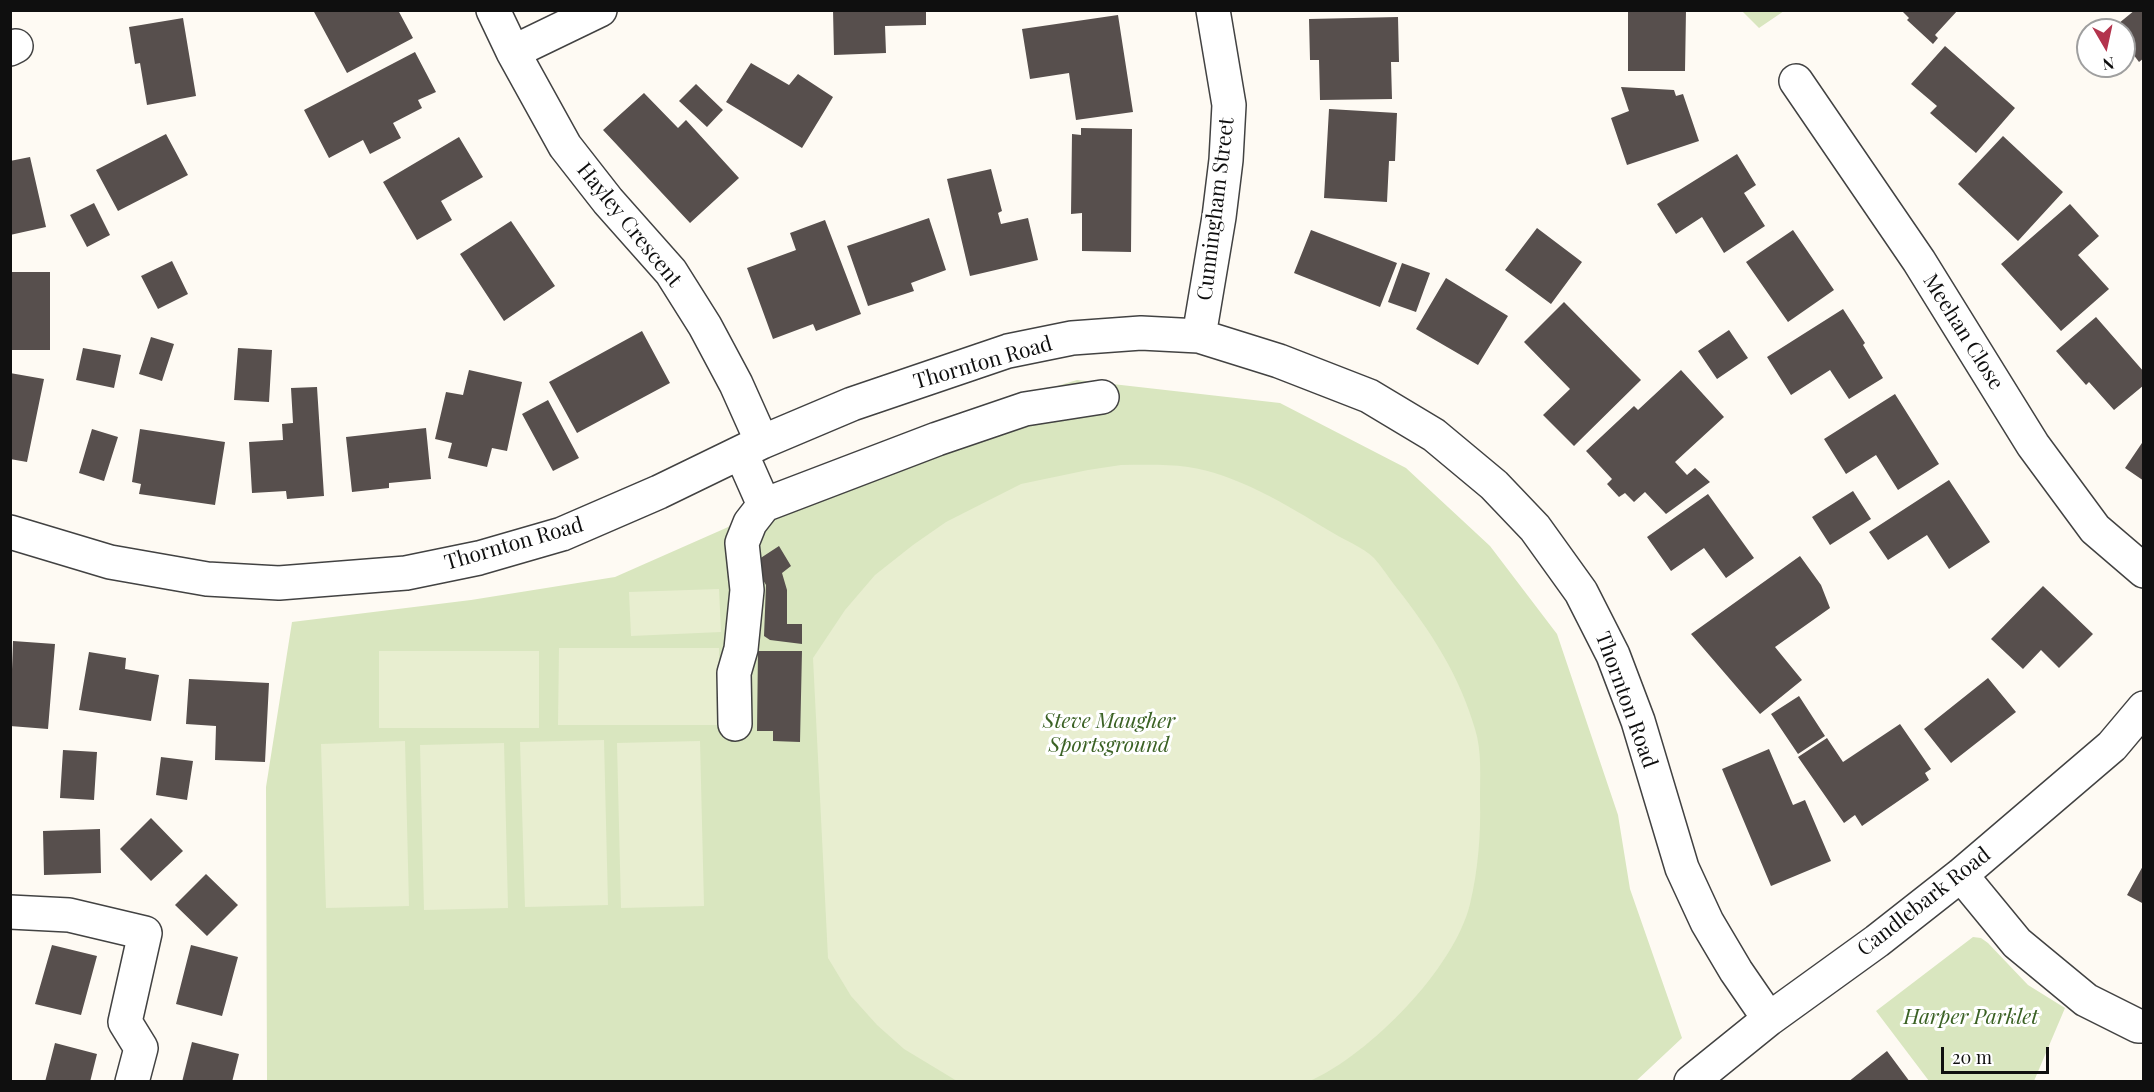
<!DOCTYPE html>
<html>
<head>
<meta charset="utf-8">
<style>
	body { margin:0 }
	#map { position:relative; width:2154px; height:1092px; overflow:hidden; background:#fefaf3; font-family:"Playfair Display",serif }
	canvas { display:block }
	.frame { position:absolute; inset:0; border:12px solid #0f0f0f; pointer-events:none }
	.north { position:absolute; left:2076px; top:18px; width:60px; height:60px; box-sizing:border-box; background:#fff; border:2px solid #9f9f9f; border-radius:50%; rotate:171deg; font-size:16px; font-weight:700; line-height:24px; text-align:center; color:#0f0f0f }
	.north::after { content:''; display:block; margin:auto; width:21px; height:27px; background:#b3344d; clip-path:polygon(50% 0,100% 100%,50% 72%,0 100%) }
	.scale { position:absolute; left:1941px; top:1047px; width:108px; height:27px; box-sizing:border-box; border:3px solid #0f0f0f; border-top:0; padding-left:8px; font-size:18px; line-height:21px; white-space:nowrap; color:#0f0f0f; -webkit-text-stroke:4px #fff; paint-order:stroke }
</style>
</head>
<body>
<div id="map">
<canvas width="2154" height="1092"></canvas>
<div class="frame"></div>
<div class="north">N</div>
<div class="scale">20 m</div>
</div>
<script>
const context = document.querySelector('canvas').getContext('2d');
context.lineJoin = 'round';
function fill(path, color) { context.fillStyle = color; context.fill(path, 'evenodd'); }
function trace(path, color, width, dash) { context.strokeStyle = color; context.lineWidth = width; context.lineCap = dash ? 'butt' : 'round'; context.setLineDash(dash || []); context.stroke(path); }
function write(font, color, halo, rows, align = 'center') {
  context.font = font + ' "Playfair Display",serif'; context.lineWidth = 6; context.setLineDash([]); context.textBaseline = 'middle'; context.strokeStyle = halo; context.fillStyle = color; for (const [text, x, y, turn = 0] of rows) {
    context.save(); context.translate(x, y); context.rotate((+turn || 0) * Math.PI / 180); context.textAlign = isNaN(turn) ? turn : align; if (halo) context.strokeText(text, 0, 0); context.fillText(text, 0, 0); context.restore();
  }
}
const green = new Path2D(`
	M1742,11H1784L1759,28Z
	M1077,380L1280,403L1406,468L1490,546L1557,634L1618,815L1630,889L1682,1038L1635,1082H267L266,787L292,622L471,600L615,577L726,528L919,428Z
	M1973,937L1981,938L1988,943L2028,985L2065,1008L2034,1081H1929L1876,1011Z`);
const pitch = new Path2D(`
	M1121,465C1143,465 1166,464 1188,467C1234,473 1289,506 1328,530C1342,539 1363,547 1374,558C1382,567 1389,578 1396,587C1430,630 1460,676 1475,729C1482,751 1480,777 1480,801C1481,834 1478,871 1470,904C1454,969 1370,1054 1310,1081H957L904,1049L877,1025L851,996L828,958L813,658L845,610L875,575L913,545L946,522L1021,484L1088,470Z
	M719,589L721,632L631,636L629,592Z
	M559,648H719V725H558Z
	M379,651H539V728H379Z
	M604,740L608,905L525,907L520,742Z
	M405,741L409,906L326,908L321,744Z
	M700,741L704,906L621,908L617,743Z
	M504,743L508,908L424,910L420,745Z`);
const building = new Path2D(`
	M313,10H398L413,38L347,73Z
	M833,10H926V25L885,26L886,53L834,55Z
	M1628,10H1686L1685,71H1628Z
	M1901,10H1958L1935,35L1938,38L1933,44L1907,20L1909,18Z
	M2135,10H2144V58L2139,62L2124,42V30H2115L2113,28Z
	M1118,15L1133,112L1076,120L1069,73L1030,79L1022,29Z
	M1398,17L1399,62H1391L1392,99L1320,100L1319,60H1310L1309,19Z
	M183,18L196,96L147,105L140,63L135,64L129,27Z
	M1945,46L2015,108L1976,153L1930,113L1937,106L1911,84Z
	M415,52L436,92L418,100L422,108L393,123L401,138L370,154L363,140L329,158L304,110Z
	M751,63L789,85L798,74L833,97L802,148L726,102Z
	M696,84L723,110L707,127L679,101Z
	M1621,87L1674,90L1676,96L1683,94L1699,141L1627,165L1611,118L1629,111Z
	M644,93L678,128L686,120L739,178L690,223L603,130Z
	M1329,109L1397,113L1395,161H1389L1387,202L1324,198Z
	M1081,128L1132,129L1131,252L1082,251V213L1071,214L1072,134L1081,135Z
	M166,134L188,175L118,211L96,170Z
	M2003,136L2063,192L2018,241L1958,184Z
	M459,137L483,177L441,201L452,220L417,240L383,182Z
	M1737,154L1756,185L1744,193L1765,226L1724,253L1702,217L1676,234L1657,204Z
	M30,157L46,227L10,235V161Z
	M991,169L1002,211L998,213L1001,224L1028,218L1038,260L970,276L947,179Z
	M94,203L110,235L87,247L70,215Z
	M2070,204L2099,236L2078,255L2109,289L2061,331L2001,264Z
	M929,218L946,270L911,283L914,291L868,306L847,246Z
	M825,220L861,314L816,331L813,324L773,339L747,268L796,250L790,233Z
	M511,221L555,286L504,321L460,254Z
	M1537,228L1582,262L1551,304L1505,270Z
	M1311,230L1397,263L1380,307L1294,273Z
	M1793,230L1834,290L1788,322L1746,262Z
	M172,261L188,294L158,309L141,276Z
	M1402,263L1430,273L1416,312L1388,302Z
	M10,272H50V350H10Z
	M1446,278L1508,316L1478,365L1416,329Z
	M1564,302L1641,380L1574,446L1543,415L1570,389L1524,342Z
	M1843,309L1865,343L1863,345L1883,378L1849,399L1830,370L1791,395L1767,357Z
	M2096,317L2144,372V385L2114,410L2089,382L2086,385L2056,351Z
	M1729,330L1748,358L1717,379L1698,351Z
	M642,331L670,383L577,433L549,382Z
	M151,337L174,344L162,381L139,374Z
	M83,348L121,355L114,388L76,380Z
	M238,348L272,350L269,402L234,400Z
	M469,370L522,382L507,451L492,448L487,467L448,458L452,443L435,439L446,392L463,395Z
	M1681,370L1724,417L1675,462L1687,475L1695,468L1710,482L1666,514L1645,492L1634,502L1625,493L1619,497L1607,484L1612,479L1586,451L1634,406L1638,410Z
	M10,373L44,379L27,462L10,459Z
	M317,387L324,496L287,499L286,491L252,493L249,442L283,440L282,424L293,423L291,388Z
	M1895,394L1939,464L1898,490L1876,455L1846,474L1824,439Z
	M548,400L579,458L553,471L522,414Z
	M426,428L431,479L389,483V488L352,492L346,437Z
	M92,429L118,437L104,481L79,473Z
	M140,429L225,442L215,505L139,494L141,484L132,482Z
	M2144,440V481L2125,468Z
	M1949,480L1990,542L1949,569L1927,535L1888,560L1869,532Z
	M1853,491L1871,519L1830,545L1812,517Z
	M1708,494L1754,558L1726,578L1704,548L1671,571L1647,537Z
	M779,546L791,566L782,573L787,590V624H802V644L770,640L764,636L766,585L753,563Z
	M1800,556L1821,585L1830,608L1775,647L1802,680L1760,714L1691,634Z
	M2043,586L2093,634L2059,668L2041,650L2023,669L1991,639Z
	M13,641L55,644L48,729L10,726Z
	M758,651H802L800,742L773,741V731H757Z
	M89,652L126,658L125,669L159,675L151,721L79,710Z
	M1988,678L2016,712L1951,763L1924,729Z
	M189,679L269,683L265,762L215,760L216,726L186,724Z
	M1799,696L1825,736L1798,754L1771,714Z
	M1900,724L1931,769L1925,773L1929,780L1862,826L1855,815L1844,823L1798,757L1827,738L1843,762Z
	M1769,749L1793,805L1805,800L1831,861L1771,886L1722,769Z
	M63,750L97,752L94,800L60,798Z
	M161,757L193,761L187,800L156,795Z
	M151,818L183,851L151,881L120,849Z
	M100,829L101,873L44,875L43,831Z
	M2144,864V904L2127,895Z
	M206,874L238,905L207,936L175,905Z
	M52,945L97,956L81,1015L35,1004Z
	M191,945L238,957L222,1016L176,1004Z
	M192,1042L239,1054L232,1082H182Z
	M55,1043L97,1054L90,1082H45Z
	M1887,1051L1910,1082H1848Z`);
const minor = new Path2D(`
	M493,10L513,52L565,146L608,201L671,272L705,326L736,384L762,442
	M10,49L16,46
	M513,52L600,10
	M1796,81L1919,261L2033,445L2095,529L2144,571
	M1199,336L1219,217L1226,160L1229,105L1213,10
	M764,505L937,439L1025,409L1102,397
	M10,532L110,562L207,579L279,583L406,573L479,558L562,534L659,492L762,442L852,404L1008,351L1072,338L1141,333L1199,336L1279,361L1369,396L1434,435L1494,485L1535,528L1581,592L1613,655L1638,721L1682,868L1707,922L1736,971L1769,1019
	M735,724L734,673L741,649L747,590L742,543L750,523L764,505L741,453
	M1961,875L2017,943L2086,1000L2138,1026H2144
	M10,912L69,915L145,933L125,1022L141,1048L132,1082
	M1691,1082L1769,1019L1877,941L1961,875L2112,746L2144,708`);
const streetNames = [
	["Cunningham Street",1216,209,-83],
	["Hayley Crescent",629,225,51],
	["Meehan Close",1963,332,58],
	["Thornton Road",983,363,-16],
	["Thornton Road",514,544,-16],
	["Thornton Road",1626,700,70],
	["Candlebark Road",1924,902,-38]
];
const parkNames = [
	["Steve Maugher",1109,721],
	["Sportsground",1109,745],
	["Harper Parklet",1971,1017]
];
fill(green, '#d9e6bf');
fill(pitch, '#e8eed0');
fill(building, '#574f4d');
trace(minor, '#424242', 36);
trace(minor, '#fff', 33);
write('21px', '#0f0f0f', '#fff', streetNames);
write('italic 21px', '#3b6225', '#fff', parkNames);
</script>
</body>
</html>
